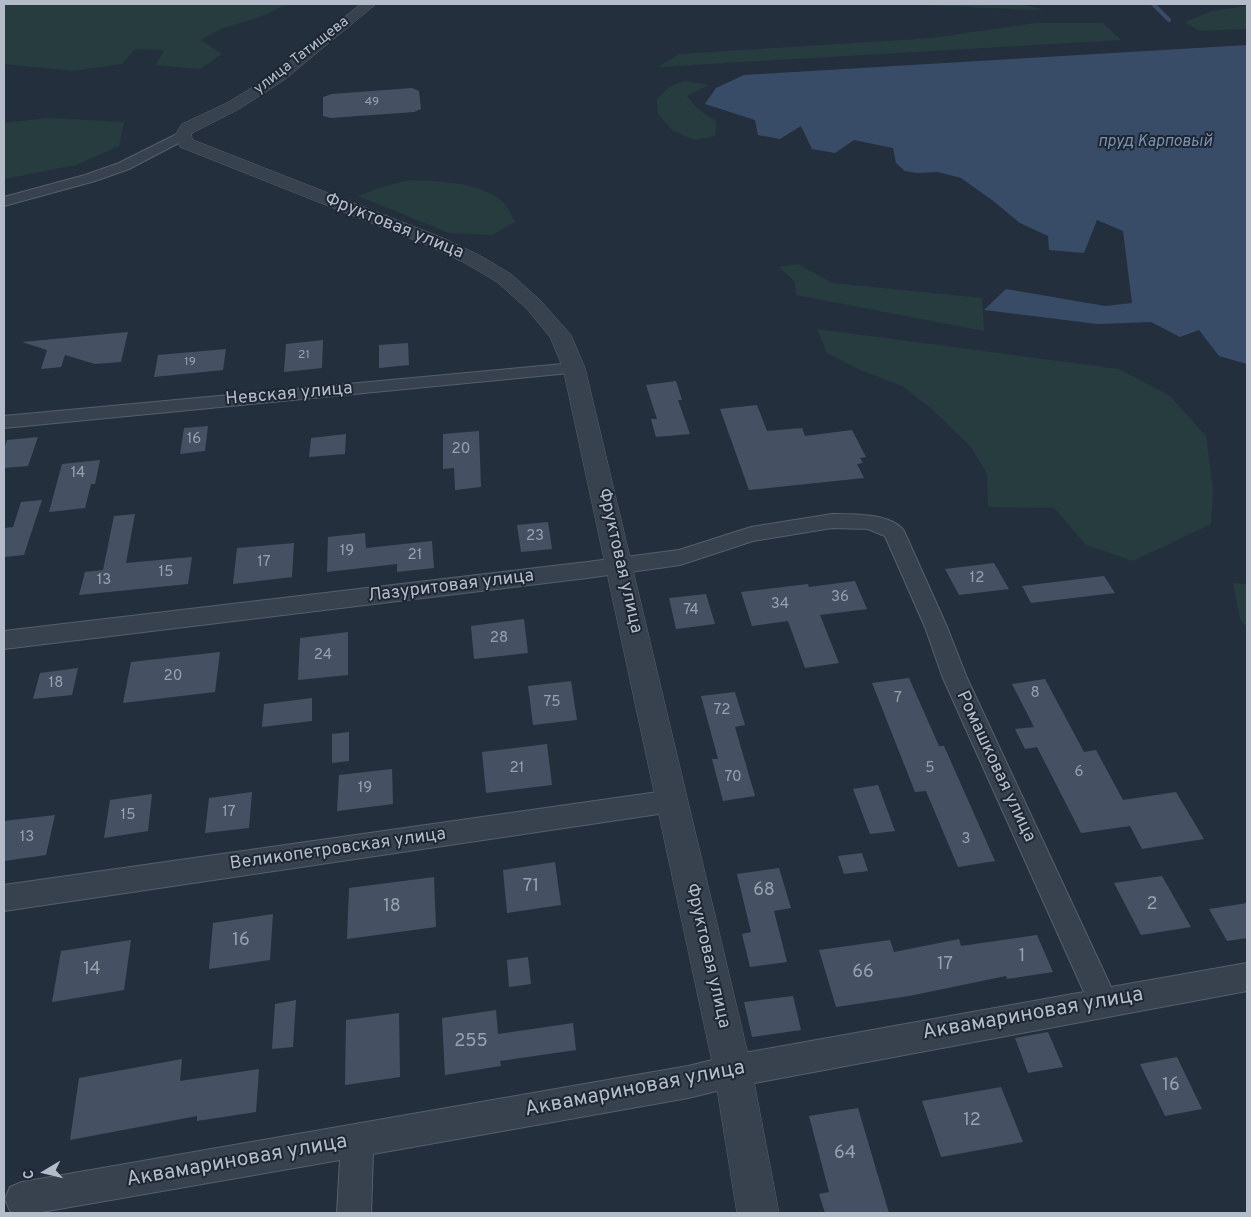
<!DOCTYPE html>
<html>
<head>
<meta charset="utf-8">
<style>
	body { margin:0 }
	#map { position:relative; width:1251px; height:1217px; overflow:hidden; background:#242f3e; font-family:Overpass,sans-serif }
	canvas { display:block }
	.frame { position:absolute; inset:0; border:5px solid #b4bcc9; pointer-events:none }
	.north { position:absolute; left:20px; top:1147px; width:50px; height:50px; -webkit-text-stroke:4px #1d2633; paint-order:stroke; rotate:261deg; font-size:14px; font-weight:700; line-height:20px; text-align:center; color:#b4bcc9 }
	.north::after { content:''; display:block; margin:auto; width:18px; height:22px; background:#b4bcc9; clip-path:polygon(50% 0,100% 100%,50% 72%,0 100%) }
</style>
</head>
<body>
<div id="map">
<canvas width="1251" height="1217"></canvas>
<div class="frame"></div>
<div class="north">С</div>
</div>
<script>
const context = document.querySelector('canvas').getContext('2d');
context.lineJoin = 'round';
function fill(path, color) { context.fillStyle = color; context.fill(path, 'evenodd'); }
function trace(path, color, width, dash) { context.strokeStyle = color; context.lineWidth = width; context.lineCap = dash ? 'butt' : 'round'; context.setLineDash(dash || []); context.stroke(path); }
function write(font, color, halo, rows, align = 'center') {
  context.font = font + ' Overpass,sans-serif'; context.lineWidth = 4; context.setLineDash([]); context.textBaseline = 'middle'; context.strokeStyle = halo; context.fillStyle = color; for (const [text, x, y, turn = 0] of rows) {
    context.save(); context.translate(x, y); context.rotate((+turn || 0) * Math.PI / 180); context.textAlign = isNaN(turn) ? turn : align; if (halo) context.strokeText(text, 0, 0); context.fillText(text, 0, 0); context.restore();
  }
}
const green = new Path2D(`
	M4,4H287L260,17L221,29L201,40L222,54L200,69L156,65L164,50L135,49L122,64L74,71L4,64Z
	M906,4H1018L1043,9L1031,10Z
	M1247,6V29L1200,31L1185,22L1212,11Z
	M1035,23H1103L1121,40L658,67L679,54L932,38Z
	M684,81L709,85L687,96L698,109L717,122L715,136L695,140L673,131L658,114L657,99L669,87Z
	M48,118L124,122L119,146L76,165L4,179V123Z
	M410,180C438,181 481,182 503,202C508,207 512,216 515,222L492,235L449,233L358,196L385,186Z
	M798,264L832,283L982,298L984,331L796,295L795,282L779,267Z
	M817,329L1119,369L1170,396L1206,436L1213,489L1211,524L1133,561L1086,545L1054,508L988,507L987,474L972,448L935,412L904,387L858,369L827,353Z
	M1233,583L1247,584V628L1240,619Z`);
const water = new Path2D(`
	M1247,45V364L1219,356L1199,330L1180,337L1151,322L1097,324L984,310L1006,289L1105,306L1132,303L1123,231L1097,220L1084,253L1049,250L1048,236L1020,223L992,200L961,178L938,172L917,173L905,171L896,163L893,148L854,140L835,153L812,149L801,126L780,139L758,135L755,120L705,104L716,88L744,75Z`);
const stream = new Path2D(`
	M1153,4L1169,20`);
const building = new Path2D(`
	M412,88L419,91L421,109L414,112L331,118L323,116V97L332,94Z
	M128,332L121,362L95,364L65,355L61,367L41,369L47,350L22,342Z
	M323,340L322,368L284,372L286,344Z
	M408,343L409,365L379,368V345Z
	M226,349L223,370L154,377L158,355Z
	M676,381L682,400H678L690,434L656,437L651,419H657L646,385Z
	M757,405L767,431L802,428L805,436L852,430L866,457L860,458L863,463L857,464L864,478L749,490L720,409Z
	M208,426L205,451L180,454L184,428Z
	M479,431L481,487L455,490L454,468L443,469V434Z
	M346,434L345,454L309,457L311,438Z
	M38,437L28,466L4,468V449L7,440Z
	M100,460L95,484H91L85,508L49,512L62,464Z
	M42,500L24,555L4,557V528L13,527L21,502Z
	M135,514L126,563L192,557L188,584L79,595L85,572L103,570L114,516Z
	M548,522L552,549L521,552L517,525Z
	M365,533L366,548L432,541L434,568L397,572V564L327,572L328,537Z
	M294,543L292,577L233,584L237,548Z
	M994,563L1009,589L959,595L945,569Z
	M1104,576L1115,593L1031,603L1022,586Z
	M855,581L867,609L820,615L839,663L805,668L788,621L752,626L741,592L808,584L809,587Z
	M706,594L715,624L676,629L669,598Z
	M524,619L528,653L474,659L471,626Z
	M348,632V675L298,680L300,638Z
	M220,652L215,692L123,703L131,662Z
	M78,668L72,695L33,699L40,673Z
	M909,678L939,746H944L995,861L958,867L926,791L915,792L872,683Z
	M1045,679L1084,752L1096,750L1123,800L1176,792L1204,839L1142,849L1130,826L1081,833L1037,747L1025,749L1015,729L1034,727L1012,684Z
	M571,681L577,720L533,725L528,686Z
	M735,692L745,725L735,727L755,796L723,801L712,759H718L701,696Z
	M312,698V721L262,727L264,704Z
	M349,732V761L332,763V734Z
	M547,744L552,785L486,793L482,752Z
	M392,769L393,804L337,811L339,775Z
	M878,785L895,831L870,834L853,789Z
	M252,792L249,828L205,833L209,798Z
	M152,794L148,831L104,838L110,800Z
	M55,815L46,855L4,861V821Z
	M862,853L868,871L844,874L838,856Z
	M555,862L561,905L507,913L503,870Z
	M779,868L791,908L774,911L787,962L750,967L742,934L751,932L737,874Z
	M1162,876L1191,927L1141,935L1114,883Z
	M434,877L436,927L347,939L349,888Z
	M1247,903V938L1227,941L1209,909Z
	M273,914L270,960L209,969L213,923Z
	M1037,935L1053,972L1007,979L1006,976L909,996L836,1007L819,950L890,940L894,952L959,939L961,946Z
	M131,940L124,990L52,1002L61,951Z
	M528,957L531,984L509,987L507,960Z
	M793,996L801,1030L752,1037L744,1002Z
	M296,1000L293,1047L272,1049L275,1004Z
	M496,1010L498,1034L573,1023L576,1050L500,1061L501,1066L445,1075L442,1018Z
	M399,1013L400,1077L345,1085L346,1020Z
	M1048,1032L1063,1067L1028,1073L1015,1038Z
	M1177,1057L1202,1109L1165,1116L1140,1064Z
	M182,1059L180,1081L259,1069L256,1112L197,1121V1116L70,1140L79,1078Z
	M1001,1087L1023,1142L941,1157L922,1101Z
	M858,1108L889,1213H825L819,1194L829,1192L809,1116Z`);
const minor = new Path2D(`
	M183,131L188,132L190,135L188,138L129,169L95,181L4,206V197L85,175L119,163Z
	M574,363L580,364L583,368L580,372L4,428V416Z
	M832,514C851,514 892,513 904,531L947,627L967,678L1111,987L1247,963V991L733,1087L688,1098L373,1154L371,1213H337L340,1160L36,1213H16L10,1211L5,1199L10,1187L22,1182L688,1066L733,1055L1084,992L943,678L925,627L885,536L868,529L832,528L753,541L680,565L587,578L4,649V631L587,562L679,550L751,527Z
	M672,790L681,793L685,801L681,809L672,812L4,911V885Z`);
const tertiary = new Path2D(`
	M361,4H376L284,80L239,109L194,132L191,135L193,140L443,238L479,255L511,274L540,300L571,335L585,368L752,1071L779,1213H737L714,1071L563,368L550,337L526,308L497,282L465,263L429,246L180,147L175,135L182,124L227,103L274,74Z`);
const farNumbernames = [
	["49",372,103],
	["21",304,356],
	["19",190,363]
];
const farStreetnames = [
	["улица Татищева",302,56,-38]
];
const numberNames = [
	["16",194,440],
	["20",461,450],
	["14",78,474],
	["23",535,537],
	["19",347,552],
	["21",415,556],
	["17",264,563],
	["15",166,573],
	["12",977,579],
	["13",104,581],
	["36",840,598],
	["34",780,605],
	["74",691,611],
	["28",499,639],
	["24",323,656],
	["20",173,677],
	["18",56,684],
	["8",1035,694],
	["7",898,699],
	["75",552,703],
	["72",722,711],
	["21",517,769],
	["5",930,769],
	["6",1079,773],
	["70",733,778],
	["19",365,789],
	["17",229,813],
	["15",128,816],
	["13",27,838],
	["3",966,840]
];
const farWaternames = [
	["пруд Карповый",1155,143]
];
const streetNames = [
	["Фруктовая улица",394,227,22],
	["Невская улица",289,395,-5],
	["Фруктовая улица",619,561,77],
	["Лазуритовая улица",451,587,-7],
	["Ромашковая улица",995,767,65],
	["Великопетровская улица",338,850,-8],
	["Фруктовая улица",707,956,77]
];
const nearNumbernames = [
	["71",531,887],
	["68",764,891],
	["2",1152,905],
	["18",392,907],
	["16",241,941],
	["1",1022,957],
	["17",945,965],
	["14",92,970],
	["66",863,973],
	["255",471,1042],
	["16",1171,1086],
	["12",972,1121],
	["64",845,1154]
];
const nearStreetnames = [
	["Аквамариновая улица",1033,1015,-10],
	["Аквамариновая улица",635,1090,-11],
	["Аквамариновая улица",237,1162,-10]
];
fill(green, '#263c3f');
fill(water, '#394c67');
trace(stream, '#394c67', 4);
fill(building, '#455162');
trace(minor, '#565f6c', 2);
trace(tertiary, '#565f6c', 1);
fill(minor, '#38414e');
fill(tertiary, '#38414e');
write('12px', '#98a1af', null, farNumbernames);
write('15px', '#b4bcc9', '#1d2633', farStreetnames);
write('15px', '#98a1af', null, numberNames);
write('italic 16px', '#7c92b1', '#1d2633', farWaternames);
write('18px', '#b4bcc9', '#1d2633', streetNames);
write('18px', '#98a1af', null, nearNumbernames);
write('21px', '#b4bcc9', '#1d2633', nearStreetnames);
</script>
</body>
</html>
